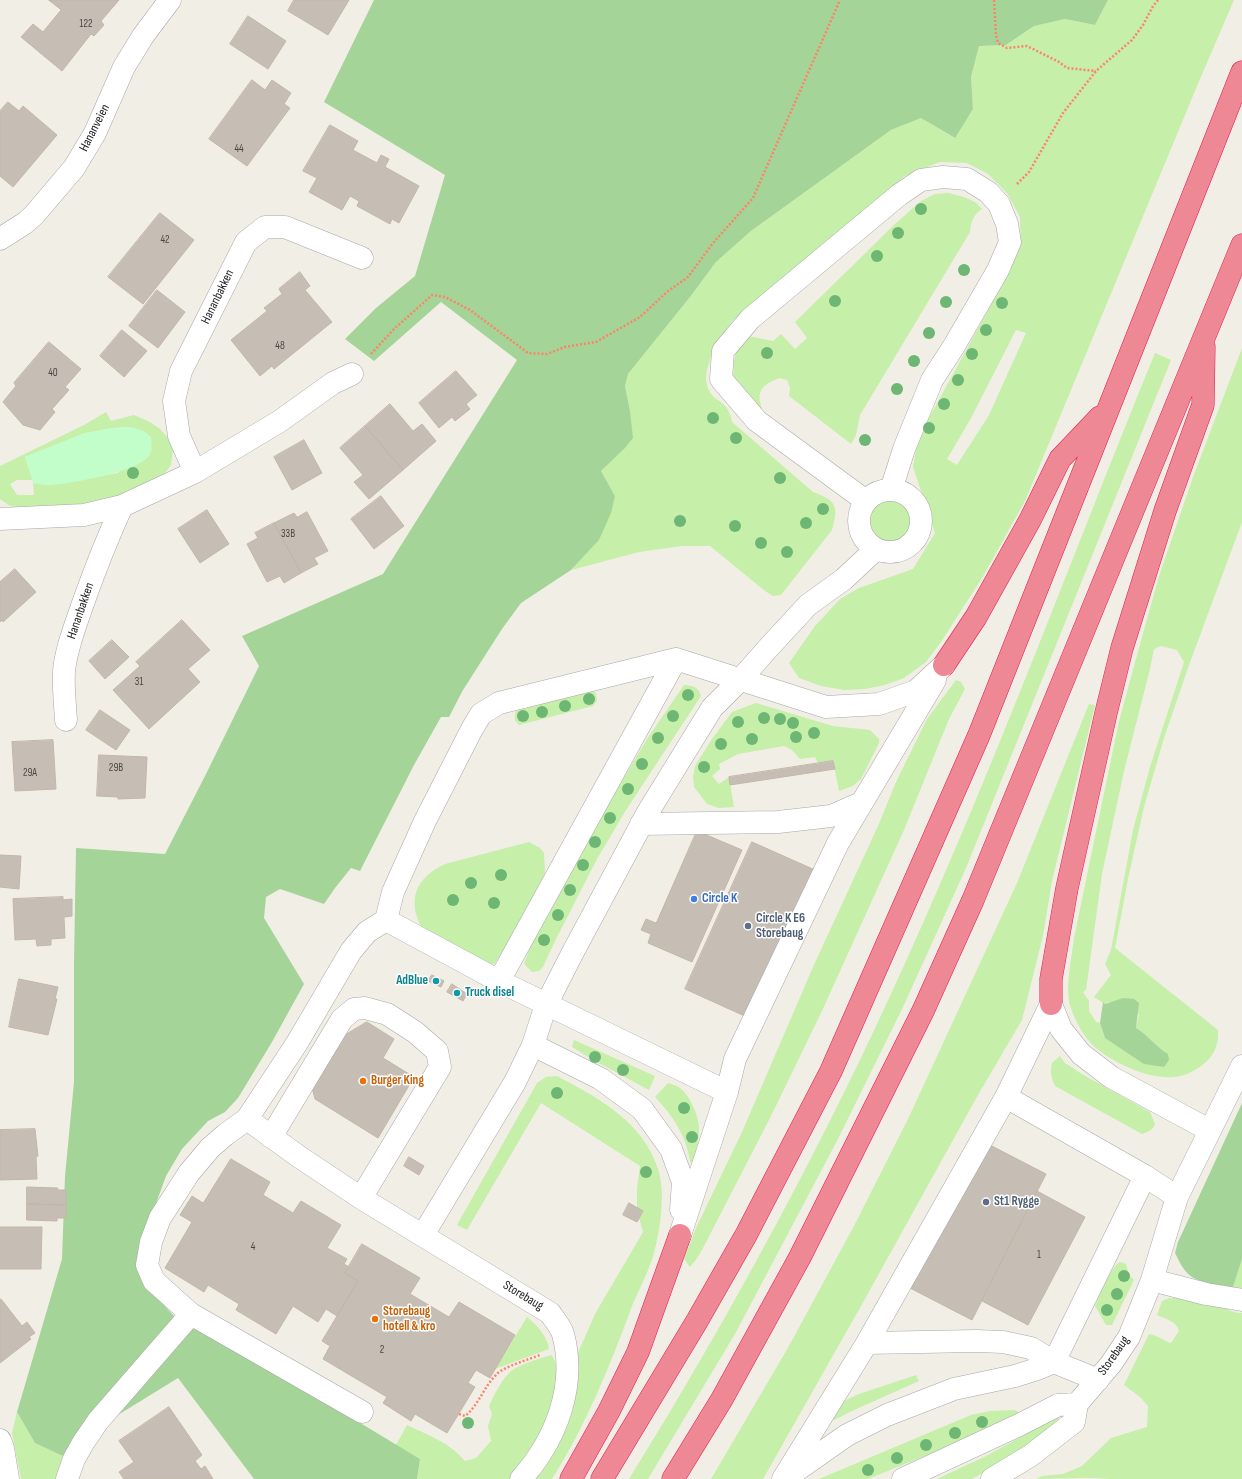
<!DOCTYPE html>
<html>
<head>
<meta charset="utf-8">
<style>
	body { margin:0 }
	canvas { display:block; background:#f1eee6 }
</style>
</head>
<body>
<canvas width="1242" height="1479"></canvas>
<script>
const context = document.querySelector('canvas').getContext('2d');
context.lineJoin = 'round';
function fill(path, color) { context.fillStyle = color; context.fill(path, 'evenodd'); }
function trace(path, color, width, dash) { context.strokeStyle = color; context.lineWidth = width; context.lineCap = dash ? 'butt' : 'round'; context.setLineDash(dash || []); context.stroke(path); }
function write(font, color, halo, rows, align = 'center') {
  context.font = font + ' "Sofia Sans Condensed",sans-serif'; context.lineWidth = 3; context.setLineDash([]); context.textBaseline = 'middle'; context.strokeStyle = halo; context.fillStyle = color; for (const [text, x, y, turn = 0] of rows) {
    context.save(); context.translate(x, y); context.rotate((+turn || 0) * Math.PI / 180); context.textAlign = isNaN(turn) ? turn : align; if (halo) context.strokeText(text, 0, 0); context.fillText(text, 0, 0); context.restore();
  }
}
const grass = new Path2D(`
	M1108,0H1234L1197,86L1025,501L982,578L941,642L926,662L904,678L885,685L865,689L844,690L821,686L799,678L789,663L815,626L840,599L859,588L913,569L935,533L913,467L918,438L998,292L1021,245L1020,217L1007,193L988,174L967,163L940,162L905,176L732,321C720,339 695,375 712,395C715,399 719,400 722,403C728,408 731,415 732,422L813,492C836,500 839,506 832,530L781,595L773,596L765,591L710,546H682L639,552L571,570L599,540L615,496L601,471L624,449L630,411L625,386L628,374L690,297L716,262L751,231L891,130L921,118L954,138L973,109L971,77L979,46L1006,45L1034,26L1065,19L1095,25ZM1016,330L1026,333L989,415L957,465L947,459L970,420Z
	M948,193C960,196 974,198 982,209C973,215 971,222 970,232L860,415L856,435L851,444L789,396L790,388L787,380L779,378C758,387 756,393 764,414L733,383L734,360L739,344L748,336L773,341L781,334L795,349L807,338L795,322L895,224L921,201L935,194Z
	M1242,348V522L1189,665L1164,738L1144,807L1128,879L1115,948L1218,1030C1219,1045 1214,1057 1201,1066C1193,1072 1182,1077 1173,1077C1148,1079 1116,1064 1097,1049C1085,1040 1074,1019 1070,1005C1065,987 1072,956 1074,938L1119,721L1142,637L1159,576L1193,477ZM1161,646L1177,650L1184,662L1150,767L1133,830L1111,950L1105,964L1111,975L1094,997L1105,1004L1109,1002L1139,1014L1136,1028C1148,1035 1156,1047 1168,1055L1105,1038L1100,1023L1096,1022L1089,1011V1001L1083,992L1086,990L1102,874L1124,771L1150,669L1154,649Z
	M1155,353L1171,360L966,868L903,1007L838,1139L735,1334L648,1479H629C732,1313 826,1139 906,961C997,761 1072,556 1155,353Z
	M106,412L111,421L134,415L150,422L160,429L170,440L173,450L171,465L163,476L128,494L75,506L27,508L10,506L0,499V466L84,425ZM131,427L118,473L50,485L33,483L34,495H17L10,484L17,480H33L25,457L85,433L113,428Z
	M867 523a24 24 0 1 1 48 0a24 24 0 1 1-48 0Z
	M956,680L961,682L965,689L949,719L904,830L821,1013L770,1118L702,1250L695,1261L690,1267L684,1259L696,1228L742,1132L813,967L878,826L896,782L927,719Z
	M684,685C693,686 698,686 701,696L626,810L597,859L555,941L543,967L539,971L532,972L524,964L532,943L609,803L647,739Z
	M591,690L596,693L597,701L593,706L519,725C514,720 514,717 516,711Z
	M756,703L833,726L870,730L879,739V743L861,779L853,786L839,791L833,761L818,763L815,757L800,759L792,750L784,746L738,754L719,764L720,769L712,776L719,784L729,777L734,807L719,808L707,804L694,787L693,777L695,766L712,739L732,712Z
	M1089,704L1095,705L1052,881L1043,936L1022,1020L978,1095L861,1306L763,1479H711L789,1346L855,1224L908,1119L1017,883Z
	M529,842L540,848L544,853L545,873L516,930L495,963L488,967L422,928C406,899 417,877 445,864Z
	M574,1040L655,1076L649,1090L593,1060L572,1047Z
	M1060,1056L1065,1063L1082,1074L1150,1112L1155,1124C1153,1130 1148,1132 1142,1134L1055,1086C1051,1078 1050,1072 1052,1063Z
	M557,1076C599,1098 643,1122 658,1169C666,1193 660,1230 654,1253C649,1271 639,1289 632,1306C610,1366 586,1425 552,1479H530L572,1407L577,1385V1355L595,1314L643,1232L639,1218L643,1211L637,1208V1188L640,1166L541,1103L467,1230L457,1225L537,1083L546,1077Z
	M668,1083C671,1084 674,1085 677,1086C689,1093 699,1115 699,1129C699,1140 696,1151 693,1163L690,1162C687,1136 672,1115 655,1097Z
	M1242,1259V1288L1233,1287Z
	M1120,1262L1126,1264L1129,1275L1134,1280L1112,1325H1106L1095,1306C1100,1295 1110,1267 1120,1262Z
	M1169,1298C1182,1298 1203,1300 1216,1304C1225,1308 1232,1313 1242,1313V1479H1109C1085,1477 1060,1479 1036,1479L1042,1476L1063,1474L1082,1466L1111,1438L1147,1427L1148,1406L1140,1397L1124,1385L1149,1334C1160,1336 1163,1341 1171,1343L1179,1331C1176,1321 1166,1319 1157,1315L1162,1301Z
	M527,1317C537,1325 547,1336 549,1349L495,1369Z
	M552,1355L558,1369L557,1396L547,1423L511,1479H417L420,1459L396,1445L407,1425C428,1435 450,1443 465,1461L476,1458L491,1441L488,1426L492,1414L489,1406C494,1395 502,1379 511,1371C520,1364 541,1358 552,1355Z
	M916,1375L919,1381L852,1411L834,1420L829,1416L844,1401L859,1394Z
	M1015,1410L1018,1412V1415L930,1454L868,1479H819L971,1415L990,1411Z
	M17,1412L35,1443L67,1458L59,1479H21L12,1433Z
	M1058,1417L1060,1421L1014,1455L972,1479H937L984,1457Z`);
const forest = new Path2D(`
	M374,0H1108L1095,25L1065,19L1034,26L1006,45L979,46L971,77L973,109L955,138L921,118L891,130L751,231L716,262L690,297L628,374L625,386L630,411L633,438L624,449L601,471L615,496L611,513L599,540L571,570L521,603L502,629L463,690L449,717H441L414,765L360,871L351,868L335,888L324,904L280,889L266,897L264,918L304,984L272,1042L238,1098L225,1112L208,1121L182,1149L166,1176L139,1250L160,1301L175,1317L67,1458L35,1443L17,1412L62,1259L65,1176L74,1082V963L76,848L165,854L205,776L259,666L242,636L383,574L517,360L441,302L374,361L345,339L376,308L415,276L445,175L324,102Z
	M1123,998L1134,999L1139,1003L1136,1028C1148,1035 1156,1047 1168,1054L1169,1060L1164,1067L1144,1064L1105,1038L1100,1023L1103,1002L1105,1004Z
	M1242,1103V1259L1233,1287C1219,1285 1203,1284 1192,1277C1184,1272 1179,1261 1175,1253L1178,1242Z
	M196,1324L420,1459L417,1479H254L178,1378L105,1423Z`);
const park = new Path2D(`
	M131,427L144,431L151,437C152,445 153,454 146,459C130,473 73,483 52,485C46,486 39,484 33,483L25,457L85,433L113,428Z`);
const building = new Path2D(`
	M49,0H119L101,21L104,25L94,36L91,34L62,71L21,37L33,24L43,32L61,10Z
	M294,0H349L328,35L288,11Z
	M248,16L286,41L268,69L230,44Z
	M252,80L265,90L272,80L291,93L284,104L290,108L247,166L209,139Z
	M8,102L19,111L23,106L57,135L13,187L0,176V111Z
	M330,125L358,141L353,150L377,163L381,155L389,159L385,167L419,186L399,223L392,219L390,224L357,206L359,201L350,196L342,210L309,192L317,178L303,171Z
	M160,213L194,240L143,304L108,277Z
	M300,272L310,286L305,290L332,322L274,369L272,366L260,376L231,340L267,311L264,308L282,294L279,289Z
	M157,290L185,312L158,348L129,326Z
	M122,330L147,351L124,377L100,356Z
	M49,342L81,369L65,387L69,390L52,409L55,412L40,430L23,425L3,402L16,386L14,383Z
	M456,371L477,395L466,404L470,409L455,421L452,417L439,428L419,403Z
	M390,404L413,431L422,424L436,441L403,470L365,426Z
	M365,426L403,470L369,499L354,482L363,475L340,448Z
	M304,440L322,473L292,490L274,457Z
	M381,496L404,526L374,549L351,519Z
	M207,510L229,544L200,563L178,529Z
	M307,512L328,551L314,558L318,564L301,573L274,523L294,513L297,517Z
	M274,523L301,573L284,583L280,576L267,582L247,544L258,538L255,533Z
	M15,569L36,592L3,622L2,620L0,622V582Z
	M182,620L210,650L188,669L200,682L149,729L113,690L140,666L136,662Z
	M112,640L129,657L105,679L89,661Z
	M100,710L130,730L116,750L86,730Z
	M53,740L56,789L15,791L12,742Z
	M99,755L147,757L145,798L118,799V797L97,796Z
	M833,761L835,769L730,785L729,777Z
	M697,831L742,850L692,962L648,943L651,934L641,930L646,919L656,923Z
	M752,842L815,870L749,1018L685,989Z
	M0,855L21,856L19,889L0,887Z
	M63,897V900L72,899V916L64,917L65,938L51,939V945L37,946L36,939L15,940L13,899Z
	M432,975L444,981L441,987L428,981Z
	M19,979L58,987L55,999H57L48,1035L9,1027Z
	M452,984L467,994L463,1001L447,992Z
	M367,1022L394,1039L383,1058L414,1077L378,1138L315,1099L311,1084L345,1035Z
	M35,1129L38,1156L36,1157L37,1179L0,1180V1130Z
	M984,1142L1046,1174L972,1320L910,1288Z
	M409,1157L424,1166L419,1175L404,1166Z
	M231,1159L270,1182L263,1195L293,1213L301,1201L341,1225L327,1248L347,1259L344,1264L349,1267L345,1273L358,1281L337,1316L326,1309L318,1322L293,1306L276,1334L236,1310L239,1304L208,1285L204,1292L165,1268L192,1222L180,1215L192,1196L203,1203Z
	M27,1187L58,1188L57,1190H66V1205L27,1204Z
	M1037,1191L1085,1217L1028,1325L982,1301Z
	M629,1203L643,1211L637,1222L623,1215Z
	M27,1204L66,1205V1218H57V1221L27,1220Z
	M0,1227H42L41,1269H0Z
	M362,1244L420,1278L410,1294L449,1317L459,1302L515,1335L490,1378L476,1370L468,1383L475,1387L447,1433L415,1414L411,1421L383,1403L387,1397L323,1359L330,1346L322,1341L358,1281L345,1273Z
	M1,1299L22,1326L27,1322L35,1333L29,1337L31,1339L0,1363V1300Z
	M169,1407L202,1455L195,1461L201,1469L205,1466L213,1479H124L119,1472L134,1462L119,1441Z`);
const path = new Path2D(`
	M994,0L996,35L998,43L1007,48L1027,46L1059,62L1067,68L1096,71
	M1017,184L1029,172L1063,113L1096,71L1132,40L1143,25L1153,6L1158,0
	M371,354L394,329L432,295L445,297L470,310L528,353L547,354L565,347L596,342L640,317L667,292L688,277L713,243L753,198L840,0
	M459,1414L465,1416C479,1405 484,1386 497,1374C503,1367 530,1359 540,1355`);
const minor = new Path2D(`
	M0,239L25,223L34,215L74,168L95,133L124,67L143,36L170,0
	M195,472L179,436L174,401L181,371L246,242L265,227H285L362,258
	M859 521a31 31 0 1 1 62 0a31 31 0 1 1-62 0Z
	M866,501L757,421L721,379L723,351L750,319L899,195L921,180L943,177L967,179L988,192L999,204L1007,224L1010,242L998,270L954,346L932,380L904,449L891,490
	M0,519L84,515L122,506L195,472L280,421L333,383L352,374
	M66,720C65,703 63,687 64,671C66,649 75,627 82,606C94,572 107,539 122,506
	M641,824L778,822L831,816L861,803
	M499,981L676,659
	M1051,1004L1061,1029L1081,1054L1111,1077L1209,1130
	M533,1045L601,1079L642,1109L671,1149L683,1182L681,1210
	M727,1092L499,981L386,920L393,892L425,821L472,729L481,714L499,703L676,659L826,707L879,704L916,691L944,665
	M1006,1097L1145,1176L1177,1197
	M247,1119L298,1156L361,1198L550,1313C554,1319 561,1327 563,1334C577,1386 556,1440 521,1479
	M271,1137L342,1019L354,1009L365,1008L387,1014L415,1032L437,1051L440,1067L361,1198
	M423,1235L515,1082L533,1045L546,1005L573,952L648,812L712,708L740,680L770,646L808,605L844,579L876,549
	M680,1235L727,1092L735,1059L838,843L935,680
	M1152,1280L1177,1197L1242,1066
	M867,1343L976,1341L1003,1342L1031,1348L1054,1362L1145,1176
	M362,1412L191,1314L154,1281L147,1265L151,1242L160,1218L189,1173L210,1148L225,1135L247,1119L297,1043L351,951L367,932L386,920
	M0,1440L3,1448L8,1479
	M790,1475L847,1435L887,1415L954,1389L1015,1376L1037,1369L1054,1362L1098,1380
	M67,1479L74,1459L83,1443L98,1421L191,1314
	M783,1479L867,1343L1006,1097L1051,1004
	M903,1479L1019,1425L1058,1405L1077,1404
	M992,1479L1030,1456L1074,1422L1077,1404L1111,1364L1129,1337L1152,1280L1206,1294L1242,1300`);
const highway = new Path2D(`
	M944,665L976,617L1030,520L1060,459L1100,417
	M1051,1004V979L1067,888L1106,713L1122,648L1165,511L1203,405L1204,347
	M571,1479L609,1411L638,1352L680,1235
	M602,1479L697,1321L746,1235L831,1071L979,735L1242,72
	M673,1479L722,1399L800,1257L923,1011L973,900L1242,245`);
const trees = [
	[921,209],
	[898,233],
	[877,256],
	[964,270],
	[835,301],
	[946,302],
	[1002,303],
	[986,330],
	[929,333],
	[767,353],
	[972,354],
	[914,361],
	[958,380],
	[897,389],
	[944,404],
	[713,418],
	[929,428],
	[736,438],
	[865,440],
	[133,473],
	[780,478],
	[823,509],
	[680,521],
	[806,523],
	[735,526],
	[761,543],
	[787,552],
	[688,695],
	[589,699],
	[565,706],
	[542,712],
	[523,716],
	[673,716],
	[764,718],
	[780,719],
	[738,722],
	[793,723],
	[814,733],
	[796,737],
	[658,738],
	[752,739],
	[721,744],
	[642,764],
	[704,767],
	[628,789],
	[610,818],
	[595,842],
	[583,865],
	[501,875],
	[471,883],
	[570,890],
	[453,900],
	[494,903],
	[558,915],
	[544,940],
	[595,1057],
	[623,1070],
	[557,1093],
	[684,1108],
	[692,1137],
	[646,1172],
	[1124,1276],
	[1117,1294],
	[1107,1310],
	[982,1422],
	[468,1423],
	[955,1433],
	[926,1445],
	[897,1458],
	[868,1470]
];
const markers = [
	[694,899,4,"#3f7fe0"],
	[748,926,4,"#5c6f8a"],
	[436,981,4,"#0f9aa8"],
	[457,993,4,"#0f9aa8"],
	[363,1081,4,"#e8710a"],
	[986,1202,4,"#5c6f8a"],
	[375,1319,4,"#e8710a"]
];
const numberNames = [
	["122",86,24],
	["44",239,149],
	["42",165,240],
	["48",280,346],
	["40",53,373],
	["33B",288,534],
	["31",139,682],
	["29B",116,768],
	["29A",30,773],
	["4",253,1247],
	["1",1039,1255],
	["2",382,1350]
];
const streetNames = [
	["Hananveien",95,128,-63],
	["Hananbakken",218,297,-64],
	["Hananbakken",81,611,-71],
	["Storebaug",523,1296,31],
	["Storebaug",1114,1356,-55]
];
const shopNames = [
	["Circle K",702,899]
];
const serviceNames = [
	["Circle K E6",756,919],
	["Storebaug",756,934],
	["St1 Rygge",994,1202]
];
const cultureNames = [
	["AdBlue",428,981],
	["Truck disel",465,993,"left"]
];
const foodNames = [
	["Burger King",371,1081],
	["Storebaug",383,1312],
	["hotell & kro",383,1327]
];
fill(grass, '#c6efa9');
fill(forest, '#a5d498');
fill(park, '#c1feca');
fill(building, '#c6beb5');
trace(building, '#c4b6a7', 1);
trace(minor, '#a7a7a7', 23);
trace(highway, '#e91a53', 23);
trace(path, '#ff8369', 2.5, [2, 2]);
trace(minor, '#fff', 22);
trace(highway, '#ee8895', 22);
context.fillStyle = '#6eb674';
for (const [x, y] of trees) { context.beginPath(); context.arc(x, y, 6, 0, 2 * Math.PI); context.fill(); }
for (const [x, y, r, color] of markers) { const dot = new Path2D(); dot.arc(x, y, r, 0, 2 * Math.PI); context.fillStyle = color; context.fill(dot); trace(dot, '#fff', 1.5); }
write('11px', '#4a4845', null, numberNames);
write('13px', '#202020', '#fff', streetNames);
write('bold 13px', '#366cbe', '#fff', shopNames, 'left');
write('bold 13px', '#4e5e75', '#fff', serviceNames, 'left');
write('bold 13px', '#0d838f', '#fff', cultureNames, 'right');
write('bold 13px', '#c56008', '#fff', foodNames, 'left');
</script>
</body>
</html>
